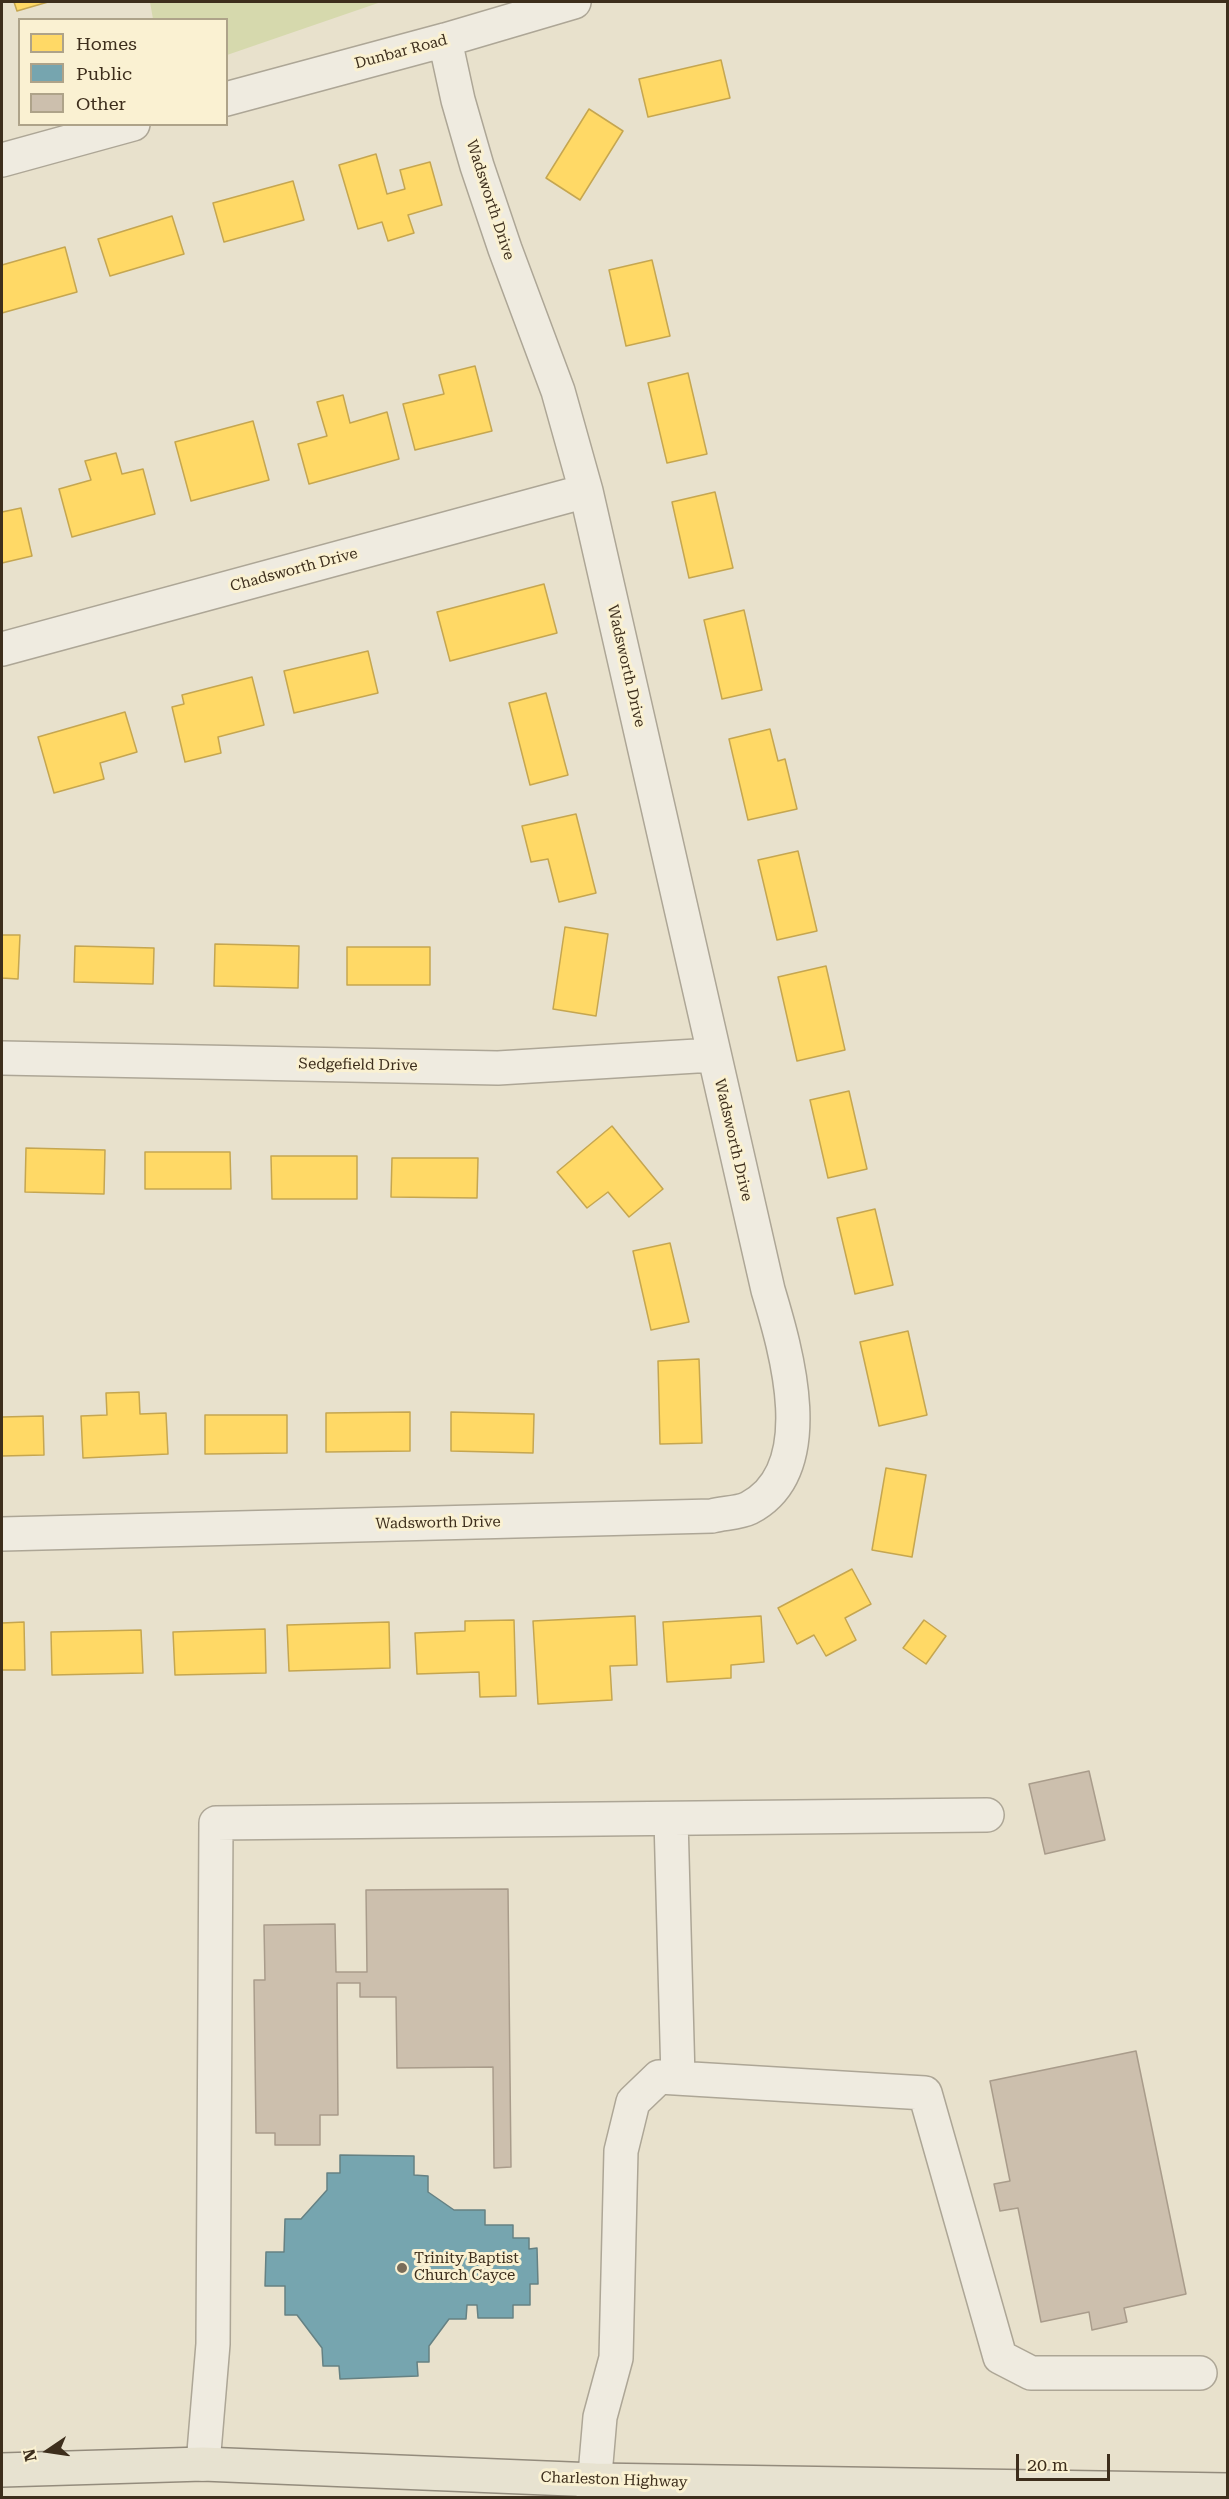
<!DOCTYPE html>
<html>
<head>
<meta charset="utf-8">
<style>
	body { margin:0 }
	#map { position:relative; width:1229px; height:2499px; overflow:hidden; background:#e8e1cc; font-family:"Roboto Serif",serif }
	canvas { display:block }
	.frame { position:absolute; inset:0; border:3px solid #3d2e1c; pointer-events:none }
	.legend { position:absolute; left:18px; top:18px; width:210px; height:108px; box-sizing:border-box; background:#faf1d2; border:2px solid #aea389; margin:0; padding:8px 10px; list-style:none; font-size:18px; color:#3d2e1c }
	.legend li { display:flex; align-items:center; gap:12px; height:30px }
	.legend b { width:30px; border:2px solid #aea389 }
	.north { position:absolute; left:18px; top:2421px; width:60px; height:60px; -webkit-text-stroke:4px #faf1d2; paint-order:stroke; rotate:257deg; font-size:16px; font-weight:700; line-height:24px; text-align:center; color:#3d2e1c }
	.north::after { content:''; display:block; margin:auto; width:21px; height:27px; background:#3d2e1c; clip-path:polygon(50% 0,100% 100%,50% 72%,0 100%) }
	.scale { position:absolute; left:1016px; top:2454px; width:94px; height:27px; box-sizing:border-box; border:3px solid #3d2e1c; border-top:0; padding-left:8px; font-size:18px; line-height:21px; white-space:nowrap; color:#3d2e1c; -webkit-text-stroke:4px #faf1d2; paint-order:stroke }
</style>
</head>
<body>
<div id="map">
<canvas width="1229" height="2499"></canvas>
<div class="frame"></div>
<ul class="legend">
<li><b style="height:16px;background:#ffd966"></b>Homes</li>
<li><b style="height:16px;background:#76a5af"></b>Public</li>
<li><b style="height:16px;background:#ccbfad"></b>Other</li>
</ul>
<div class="north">N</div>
<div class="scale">20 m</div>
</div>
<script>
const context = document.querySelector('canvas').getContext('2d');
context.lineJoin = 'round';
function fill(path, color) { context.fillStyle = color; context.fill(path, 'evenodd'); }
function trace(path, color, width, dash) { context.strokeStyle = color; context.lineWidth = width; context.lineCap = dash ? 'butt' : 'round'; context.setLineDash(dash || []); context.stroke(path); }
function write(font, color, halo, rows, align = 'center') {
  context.font = font + ' "Roboto Serif",serif'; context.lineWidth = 6; context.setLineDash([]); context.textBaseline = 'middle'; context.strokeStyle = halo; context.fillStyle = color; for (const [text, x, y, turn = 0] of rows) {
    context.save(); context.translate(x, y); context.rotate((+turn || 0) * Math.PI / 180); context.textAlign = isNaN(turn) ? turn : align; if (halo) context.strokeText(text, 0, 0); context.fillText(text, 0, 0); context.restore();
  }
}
const green = new Path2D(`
	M150,2H381L227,55L226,20L153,19Z`);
const homes = new Path2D(`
	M14,2H48L17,11Z
	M721,60L730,98L648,117L639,79Z
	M589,109L623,131L580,200L546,178Z
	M376,154L387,194L405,189L400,170L430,162L442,205L408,215L414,233L388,241L382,222L358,229L339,165Z
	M293,181L304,220L224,242L213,203Z
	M172,216L184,254L110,276L98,239Z
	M65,247L77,292L2,313V265Z
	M652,260L670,336L626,346L609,270Z
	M475,366L492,431L415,450L403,404L444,394L439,375Z
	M688,373L707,454L667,463L648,383Z
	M343,395L350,423L387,412L399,459L309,484L298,444L327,436L317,402Z
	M253,421L269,480L191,501L175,442Z
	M116,453L122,474L143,469L155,514L72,537L59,489L91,480L85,461Z
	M715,492L733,568L689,578L672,502Z
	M21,508L32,556L2,563V512Z
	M544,584L557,633L450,661L437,612Z
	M744,610L762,690L722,699L704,620Z
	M368,651L378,693L294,713L284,671Z
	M252,677L264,725L218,737L221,753L185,762L172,707L184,704L182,695Z
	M546,693L568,775L530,785L509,703Z
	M125,712L137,752L100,763L104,779L54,793L38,737Z
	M770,729L778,761L785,759L797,809L748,820L729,739Z
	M576,814L596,893L559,902L548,859L531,862L522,826Z
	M798,851L817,931L777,940L758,860Z
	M565,927L608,934L596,1016L553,1009Z
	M2,935H20L18,979L2,978Z
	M215,944L299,946L298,988L214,986Z
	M75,946L154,948L153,984L74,982Z
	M347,947H430V985H347Z
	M826,966L845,1050L797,1061L778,977Z
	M849,1091L867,1169L828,1178L810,1100Z
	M612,1126L663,1189L629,1217L608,1192L587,1208L557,1172Z
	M26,1148L105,1150L104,1194L25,1192Z
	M145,1152H230L231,1189H145Z
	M271,1156H357V1199H272Z
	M392,1158H478L477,1198L391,1197Z
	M875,1209L893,1285L855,1294L837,1218Z
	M670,1243L689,1322L651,1330L633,1251Z
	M908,1331L927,1415L879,1426L860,1342Z
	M699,1359L702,1443L660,1444L658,1361Z
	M139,1392L140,1414L166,1413L168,1454L83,1458L81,1416L107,1415L106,1393Z
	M410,1412V1451L326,1452V1413Z
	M451,1412L534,1414L533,1453L451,1451Z
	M205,1415H287V1453L205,1454Z
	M43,1416L44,1455L2,1456V1417Z
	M886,1468L926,1475L912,1557L872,1550Z
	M852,1569L871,1604L845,1618L856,1640L826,1656L814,1635L797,1644L778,1608Z
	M635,1616L637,1665L610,1666L612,1700L538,1704L533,1621Z
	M761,1616L764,1662L731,1665V1678L667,1682L663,1622Z
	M514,1620L516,1696L480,1697L479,1672L417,1674L415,1633L465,1631V1621Z
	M924,1620L946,1636L926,1664L903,1648Z
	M24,1622L25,1670H2V1623Z
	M389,1622L390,1668L289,1671L287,1625Z
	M265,1629L266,1673L175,1675L173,1632Z
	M141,1630L143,1673L52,1675L51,1632Z`);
const public = new Path2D(`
	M340,2155L414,2156V2175L428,2176V2192L454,2210H485V2225H513V2238H529V2249L537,2248L538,2284H530V2305H513V2318H478L477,2305H467L466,2319H449L429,2346V2362H417L418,2376L340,2379L339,2366H323L322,2348L297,2315H285V2286H265L266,2252H284L285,2219H301L327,2190V2173H340Z`);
const building = new Path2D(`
	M1089,1771L1105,1840L1045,1854L1029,1784Z
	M508,1889L511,2167L494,2168L493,2067L397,2068L396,1997H360V1983H337L338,2115H320V2145H275V2133H256L254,1980H265L264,1925L335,1924L336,1972H367L366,1890Z
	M1136,2051L1186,2294L1124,2308L1127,2322L1092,2330L1089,2312L1041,2322L1018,2208L1000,2211L994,2184L1010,2181L990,2081Z`);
const minor = new Path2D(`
	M226,99L445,40L574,2
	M2,160L133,124
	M2,649L586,491
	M2,1058L498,1068L713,1055
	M2,1534L712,1516C723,1513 739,1513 749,1508C822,1470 786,1350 768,1290L586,491L558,391L505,249L477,166L458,100L445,40
	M671,1819L678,2078
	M203,2464L213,2344L216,1823L987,1815
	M593,2498L600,2417L616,2358L621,2151L633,2102L659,2077L925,2093L1000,2357L1031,2373H1200`);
const major = new Path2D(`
	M2,2470L203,2464L595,2480L1228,2490`);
const markers = [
	[402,2268,6,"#796d5a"]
];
const streetNames = [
	["Dunbar Road",401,52,-15],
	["Wadsworth Drive",490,200,72],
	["Chadsworth Drive",294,570,-15],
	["Wadsworth Drive",626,666,77],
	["Sedgefield Drive",358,1065,1],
	["Wadsworth Drive",733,1140,77],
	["Wadsworth Drive",438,1523,-1],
	["Charleston Highway",614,2480,2]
];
const poiNames = [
	["Trinity Baptist",414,2259],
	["Church Cayce",414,2276]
];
fill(green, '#d6d9ad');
fill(homes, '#ffd966');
trace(homes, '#c5a650', 1.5);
fill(public, '#76a5af');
trace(public, '#658183', 1.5);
fill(building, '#ccbfad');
trace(building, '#a99c8b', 1.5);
trace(minor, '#ada696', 36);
trace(major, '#938b7c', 36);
trace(minor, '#efebe0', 33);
trace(major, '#e7e2d0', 33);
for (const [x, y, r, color] of markers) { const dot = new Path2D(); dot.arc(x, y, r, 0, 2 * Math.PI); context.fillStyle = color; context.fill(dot); trace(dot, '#faf1d2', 2); }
write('15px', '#3d2e1c', '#faf1d2', streetNames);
write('15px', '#3d2e1c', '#faf1d2', poiNames, 'left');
</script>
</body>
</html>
